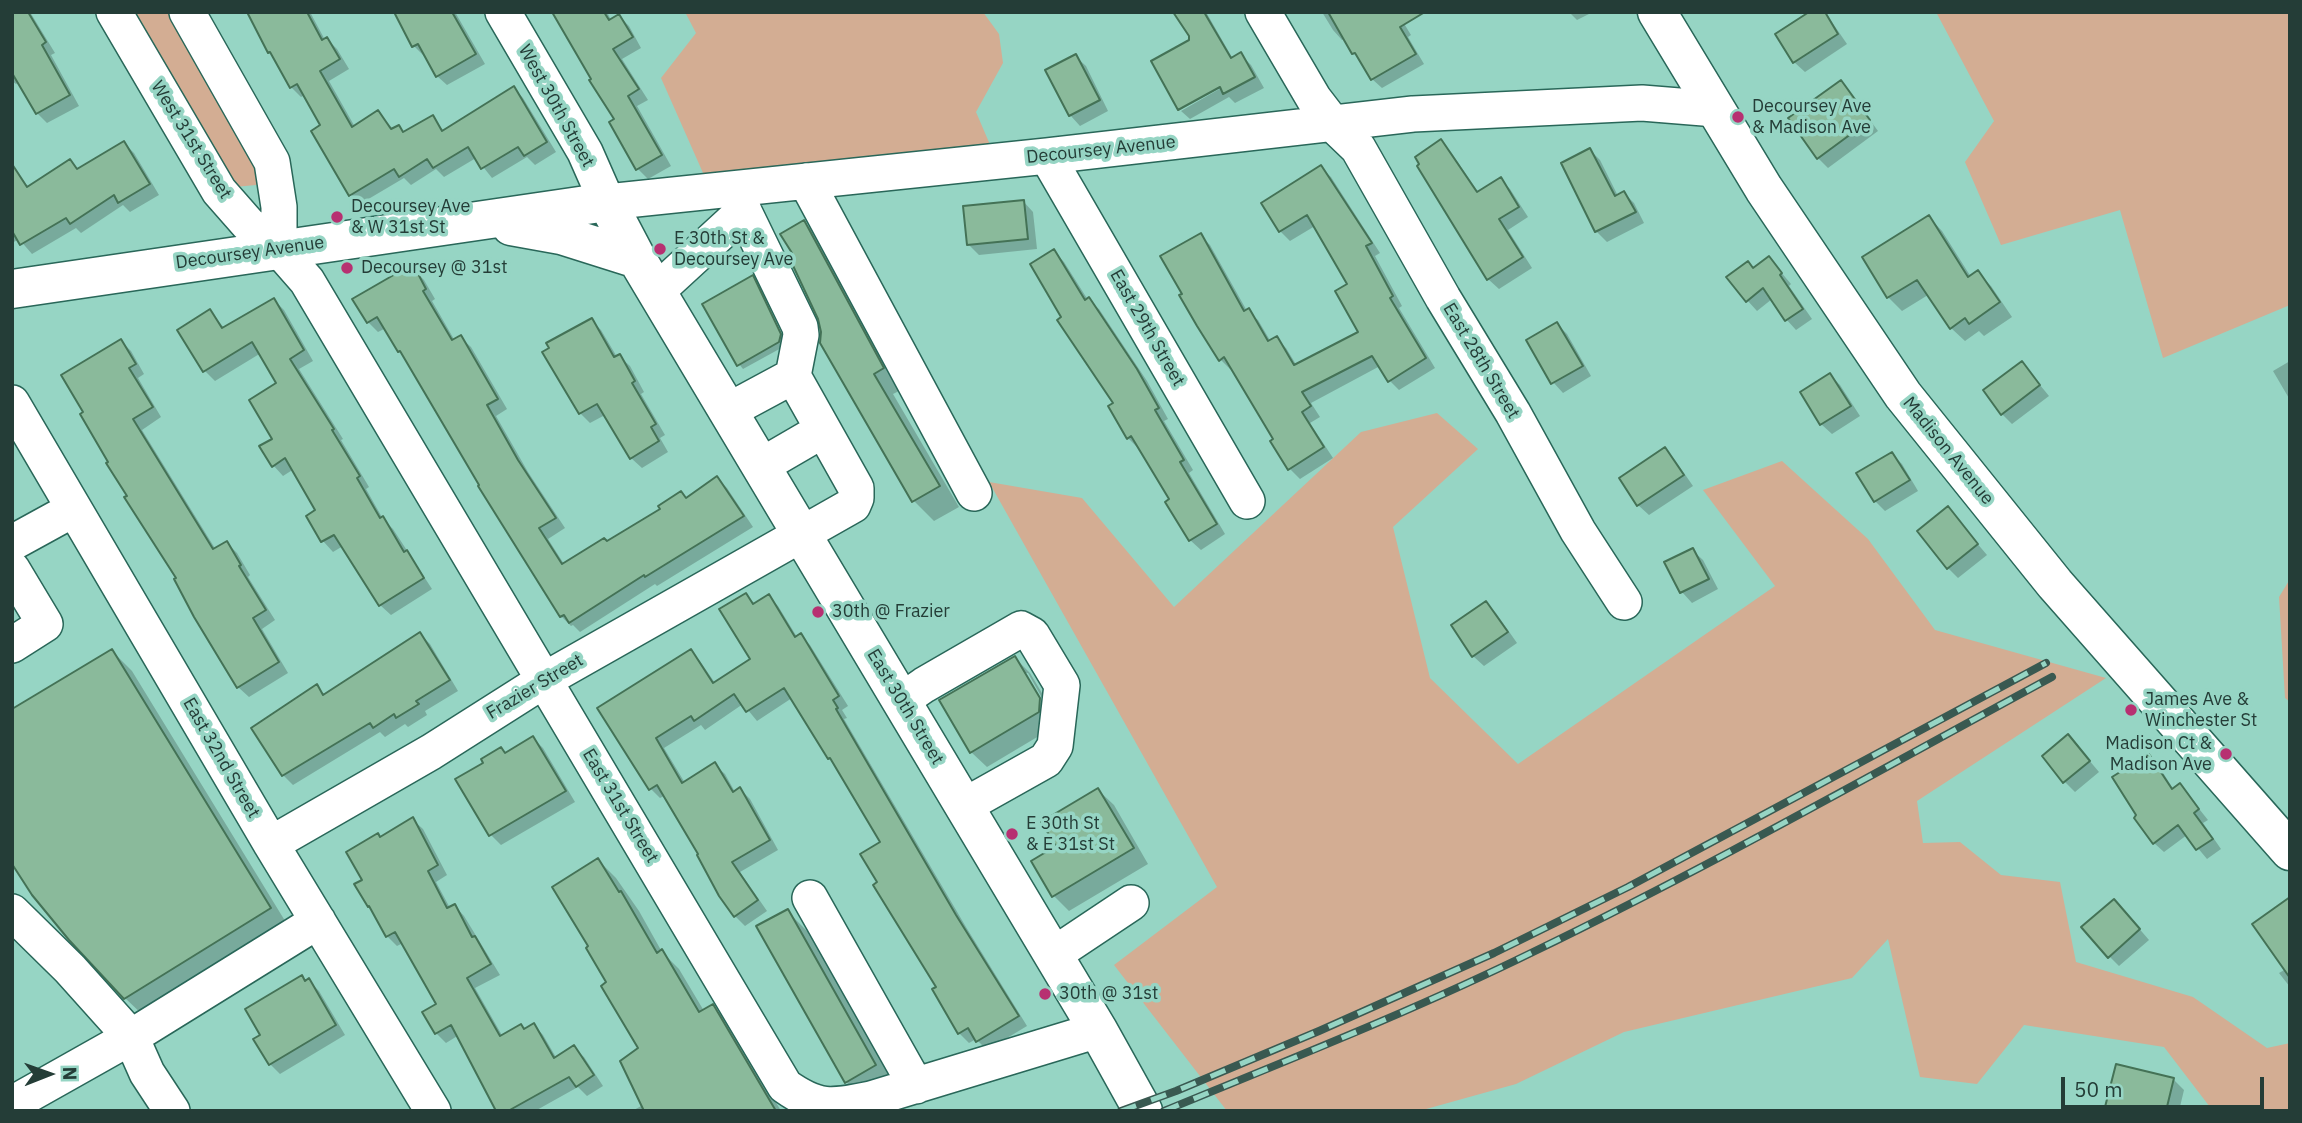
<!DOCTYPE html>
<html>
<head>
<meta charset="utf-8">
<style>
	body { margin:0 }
	#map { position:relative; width:2302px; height:1123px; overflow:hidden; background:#96d5c4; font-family:"IBM Plex Sans",sans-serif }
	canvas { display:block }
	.frame { position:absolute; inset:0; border:14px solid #243d37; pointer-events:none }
	.north { position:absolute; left:14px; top:1039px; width:70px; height:70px; -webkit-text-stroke:5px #96d5c4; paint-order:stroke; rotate:89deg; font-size:19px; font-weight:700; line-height:28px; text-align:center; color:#243d37 }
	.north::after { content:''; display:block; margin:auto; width:24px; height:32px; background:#243d37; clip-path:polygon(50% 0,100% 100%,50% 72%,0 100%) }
	.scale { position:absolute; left:2061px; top:1077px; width:203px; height:32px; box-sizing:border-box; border:4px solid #243d37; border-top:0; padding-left:9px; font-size:21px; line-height:24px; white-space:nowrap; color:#243d37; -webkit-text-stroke:5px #96d5c4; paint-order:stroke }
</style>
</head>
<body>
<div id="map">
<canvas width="2302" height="1123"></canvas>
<div class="frame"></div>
<div class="north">N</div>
<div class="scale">50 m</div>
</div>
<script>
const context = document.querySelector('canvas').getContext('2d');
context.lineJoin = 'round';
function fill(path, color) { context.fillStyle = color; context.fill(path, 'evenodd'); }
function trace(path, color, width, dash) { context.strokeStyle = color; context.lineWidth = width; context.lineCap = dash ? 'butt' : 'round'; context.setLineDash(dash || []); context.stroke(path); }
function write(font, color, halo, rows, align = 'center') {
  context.font = font + ' "IBM Plex Sans",sans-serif'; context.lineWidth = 7; context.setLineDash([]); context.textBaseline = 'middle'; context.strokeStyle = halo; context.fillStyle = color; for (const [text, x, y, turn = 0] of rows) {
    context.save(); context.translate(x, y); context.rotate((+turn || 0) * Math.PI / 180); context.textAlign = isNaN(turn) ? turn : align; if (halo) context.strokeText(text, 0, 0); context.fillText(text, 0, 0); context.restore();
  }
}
const green = new Path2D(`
	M126,12H172L257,157L260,181L256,185L235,187Z
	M685,12H983L999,34L1003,63L976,112L997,161L711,191L661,78L696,33Z
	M1936,12H2290V305L2163,358L2120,210L2001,245L1965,162L1994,121Z
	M1437,413L1478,449L1393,527L1430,678L1518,764L1775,586L1703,490L1782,461L1868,539L1935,630L2106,678L1917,801L1923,843L1960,842L2001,875L2060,882L2076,962L2193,997L2267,1048L2290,1043V1111H2213L2164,1047L2024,1025L1977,1084L1920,1077L1888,939L1852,978L1624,1032L1516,1084L1419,1111H1227L1114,965L1217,887L989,482L1082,498L1174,607L1361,432Z
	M2290,579V702L2285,698L2279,597Z`);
const shadow = new Path2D(`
	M12,12H30L55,53L51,55L79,106L47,123L37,113L19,82L16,84L12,81Z
	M248,12H310L325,40L327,39L337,49L349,69L329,81L355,127L378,112L394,130L398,127L405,134L432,117L444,131L514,88L523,98L556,152L535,165L527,157L492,178L476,158L444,177L436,169L411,185L404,178L360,204L350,195L322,126L305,95L301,97L291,87Z
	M395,12H455L485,64L447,85L437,76L426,55L424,56L414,46Z
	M553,12H607L611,20L619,16L629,26L641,48L622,59L648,100L637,106L671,166L648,179L638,169L617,119Z
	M1175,12H1206L1233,59L1241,55L1251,65L1264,88L1235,103L1229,97L1190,119L1181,111L1228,84L1226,81L1180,109L1153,61L1191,41V35Z
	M1322,12H1378L1400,17L1411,35L1408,37L1424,64L1382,88L1372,79L1346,38L1342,40L1333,30Z
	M1569,12H1593L1577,20Z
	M1825,12L1847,44L1805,72L1794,62Z
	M1075,56L1086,66L1108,111L1080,126L1070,115L1047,71Z
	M1840,82L1850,93L1878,131L1828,168L1818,158Z
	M1441,142L1451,152L1479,193L1500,179L1510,189L1528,217L1508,230L1532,268L1499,289L1488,279Z
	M124,143L134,153L159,195L130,212L123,205L81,233L76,228L32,254L19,239L12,243V165L29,188L70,161L79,170Z
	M1590,150L1600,160L1618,196L1624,193L1634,203L1644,223L1607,242L1596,231L1563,164Z
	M1321,168L1331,177L1380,253L1375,256L1402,306L1399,308L1435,368L1399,390L1389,380L1380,366L1311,403L1320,417L1310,423L1333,458L1300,479L1290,469L1273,442L1276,440L1233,368L1230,369L1221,360L1184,294L1200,235L1210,245L1247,311L1258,320L1271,342L1276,338L1286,348L1297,366L1361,332L1350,285L1315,226L1290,241L1280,231L1263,203Z
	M1023,201L1033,212L1037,249L979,255L969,245Z
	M1929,217L1942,231L1971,277L1978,273L1991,286L2012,317L1984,336L1979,331L1965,341L1951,328L1928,295L1902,311L1888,297L1864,258Z
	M804,222L824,242L903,389L893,394L959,507L934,521L914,501L823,332L820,318L794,254Z
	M1054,251L1064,262L1088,300L1099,309L1147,381L1168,419L1164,421L1193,470L1189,473L1225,534L1201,550L1190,540L1172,500L1138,448L1128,438L1116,403L1063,317Z
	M1769,258L1791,284L1789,286L1812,319L1796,330L1786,319L1772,299L1757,311L1747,300L1754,270Z
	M414,270L424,280L435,299L432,301L455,341L460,337L471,347L507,409L496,416L528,472L565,528L548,539L564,564L687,499L717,478L727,488L753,527L657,586L655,584L580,632L573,625L571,626L561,616L512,538L386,328L378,332L368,322Z
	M752,277L757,282L784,339L783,347L743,369L739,364Z
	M274,300L284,310L313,361L299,369L343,439L341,440L369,487L366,489L383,519L393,529L432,589L391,615L380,605L343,546L333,552L323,541L308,516L318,511L294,469L283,476L273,465L279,384L261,353L215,381L205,371L210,311L225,329Z
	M591,320L601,330L617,357L619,356L630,366L644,392L641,394L665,435L660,438L668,452L642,468L631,458L605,415L590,423L580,413Z
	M1557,324L1567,334L1591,376L1563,393L1553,382Z
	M121,341L131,351L144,374L138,378L161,417L142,430L216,550L227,543L237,553L250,575L248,577L275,620L262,629L288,673L249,697L238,687L129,496Z
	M2290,361V400L2273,371Z
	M2022,363L2049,396L2012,424L2002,414Z
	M1830,375L1840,385L1860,416L1832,434L1821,424Z
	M1665,449L1675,460L1693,486L1649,515L1638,505Z
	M1892,454L1902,464L1918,491L1885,511L1875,501Z
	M1948,509L1987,555L1958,578L1948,568Z
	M1692,550L1703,560L1718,589L1692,603L1682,592L1667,563Z
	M746,595L755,604L768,596L778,606L797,637L800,636L810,645L848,706L842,710L847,718L844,719L966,927L1027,1026L987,1050L976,1039L969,1043L959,1033L938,987L880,883L882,843L836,765L830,758L792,698L757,721L743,704L705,730L701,725L664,748L685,783L715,765L725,774L735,792L740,789L750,799L778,850L740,872L767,911L745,926L735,916L666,795L660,798L651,789L600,708L691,651L700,661L715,683L752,660Z
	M1486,603L1496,613L1517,643L1484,666L1473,656Z
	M420,634L430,644L458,691L425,711L427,715L408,727L405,724L385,737L380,732L293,785L283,775L316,686L326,696Z
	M112,651L132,671L290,929L146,1018L125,998Z
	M1015,658L1030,673L1055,715L1054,727L987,767L971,752ZM1023,673H1028L1046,705L1043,707Z
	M533,738L543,748L575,802L501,845L491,835L506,754Z
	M2078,747L2099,772L2075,792L2065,782Z
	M2148,756L2158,765L2174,790L2180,785L2208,820L2203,823L2221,849L2207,859L2187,835L2164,852L2154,843Z
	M1098,790L1114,805L1148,864L1069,911L1054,896L1058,847Z
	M413,820L423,829L447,875L436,882L450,908L455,906L464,916L500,975L475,988L503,1037L525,1031L534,1025L543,1035L557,1059L574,1048L584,1057L603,1086L587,1096L578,1087L535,1111H498L459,1035L446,1043L436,1033L438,1004L403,943L397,946L387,936L364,880L381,839Z
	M598,860L616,878L639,911L662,952L679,969L704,1011L712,1006L730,1023L781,1111H632L643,1105L640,1048L609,983Z
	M2290,899V987L2279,973L2286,969Z
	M787,911L816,940L904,1094L875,1111L846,1082Z
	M2124,911L2149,940L2119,966L2109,956Z
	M302,977L306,982L309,981L319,991L345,1035L280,1074L270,1064L262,1035Z
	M2174,1080L2184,1090L2179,1111H2112L2107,1106Z`);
const building = new Path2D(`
	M12,12H28L46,42L42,45L70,95L36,114L12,73Z
	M247,12H307L322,40L327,37L340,59L320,71L352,127L378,110L391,129L399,125L403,132L433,115L442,131L514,86L547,142L524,156L518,147L481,169L468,147L433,168L427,159L399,177L394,169L349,196L311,131L320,125L297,84L290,88L270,52L268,53Z
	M394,12H452L476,54L436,77L418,44L412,47Z
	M552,12H604L609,20L619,14L633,37L613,49L639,89L628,96L662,155L636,170L609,122L614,119L589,80L591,79Z
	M1173,12H1204L1231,58L1241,52L1255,77L1223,94L1220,87L1178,110L1151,61L1189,40V36Z
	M1328,12H1425L1400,27L1416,54L1371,80L1355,53L1352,54Z
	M1809,12H1825L1838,34L1793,63L1775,34Z
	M1076,54L1100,100L1069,116L1045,70Z
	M1841,80L1870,120L1817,159L1788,118Z
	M1441,139L1477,192L1501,177L1519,207L1499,219L1523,257L1487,280L1417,166L1419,164L1415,157Z
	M124,141L150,184L118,203L114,195L70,224L66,218L20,245L12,231V164L27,187L70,159L77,169Z
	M1590,148L1615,196L1624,191L1636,212L1595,232L1561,163Z
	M1321,165L1372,243L1366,246L1393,296L1390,298L1426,358L1388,382L1372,356L1302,392L1311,406L1302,412L1324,447L1288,470L1270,441L1273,439L1224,357L1219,361L1197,326L1179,295L1182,294L1160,256L1201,233L1244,311L1249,308L1268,341L1277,336L1294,365L1358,332L1335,291L1347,284L1307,215L1279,232L1261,203Z
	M1024,200L1028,239L967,245L963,206Z
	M1929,215L1968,277L1978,270L2000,302L1969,324L1965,318L1950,329L1917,280L1887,298L1862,257Z
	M804,220L884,368L874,374L940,486L912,502L820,343L821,332L818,319L788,255L792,253L780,234Z
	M1054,249L1085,300L1089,297L1137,369L1159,408L1155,410L1184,460L1180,462L1217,524L1189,541L1165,502L1169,499L1131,436L1127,439L1108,406L1113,403L1057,320L1061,317L1030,264Z
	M1769,256L1782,273L1780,275L1803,309L1785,321L1763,288L1746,302L1726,277L1748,261L1753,268Z
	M415,268L426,289L423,291L452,340L461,335L498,399L487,405L518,460L556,518L539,528L562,564L604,538L607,541L660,509L658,506L681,491L686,498L717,476L744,516L645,577L644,575L569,623L564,615L560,617L478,486L479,485L400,351L398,352L377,317L367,323L352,299L404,269Z
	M753,275L781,334L779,342L737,366L702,304Z
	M274,298L304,350L290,359L334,429L332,430L360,476L357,478L380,518L383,516L404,552L407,550L424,578L379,606L334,535L321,542L306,516L315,510L285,458L272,467L259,446L272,439L249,400L276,383L252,342L203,372L177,330L210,309L222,328Z
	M592,318L614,357L620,354L635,381L632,383L656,424L651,427L659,441L630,459L597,404L579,414L542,352L549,348L546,343Z
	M1557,322L1583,366L1551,384L1526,340Z
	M121,339L136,364L129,368L153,407L133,419L213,549L227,541L241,565L239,566L266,610L253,618L279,662L237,688L194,617L174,579L176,578L124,497L127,496L106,463L108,462L80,414L83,412L61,375Z
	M2022,361L2040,385L2001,415L1983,390Z
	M1830,373L1851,406L1820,425L1800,392Z
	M1665,447L1684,475L1637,506L1619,478Z
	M1892,452L1910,480L1874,502L1856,473Z
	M1948,506L1978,544L1947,569L1917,531Z
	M1693,548L1709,579L1680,593L1664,562Z
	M746,593L753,604L769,594L795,637L801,633L839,696L833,700L838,708L836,709L956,915L1019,1016L976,1042L968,1028L958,1034L932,989L936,987L873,885L877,882L860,854L880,842L830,758L828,759L784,688L746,712L734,694L694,721L691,716L656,738L682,783L715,762L733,792L740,787L770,840L732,862L758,900L734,917L719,896L697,855L698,854L657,785L649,790L597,708L691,649L713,683L750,659L719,609Z
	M1486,601L1508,632L1472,657L1451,625Z
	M420,632L450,680L416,701L419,704L396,718L394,714L373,728L370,723L282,776L251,728L317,684L323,695Z
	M112,649L271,908L124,999L69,940L32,895L12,864V709Z
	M1015,656L1040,698L1039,712L970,753L939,700Z
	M2068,734L2090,761L2063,783L2042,756Z
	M533,736L566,791L489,836L455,779L483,763L481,759L501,747L505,753Z
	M2149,754L2172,789L2180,783L2199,809L2194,813L2213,839L2196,850L2178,825L2153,844L2134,818L2136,815L2112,777Z
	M1098,788L1134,848L1052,897L1031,861L1056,846L1041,822Z
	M413,817L438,865L428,871L447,908L455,904L472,937L475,936L491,964L467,978L500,1036L521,1024L524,1029L534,1023L554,1058L574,1045L594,1075L576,1087L569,1077L508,1111H496L451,1025L435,1034L422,1012L436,1004L395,932L386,937L369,906L368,907L354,884L362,880L346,852L378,833L380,837Z
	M598,858L619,892L621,891L657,953L662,949L699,1012L713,1004L776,1111H644L620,1061L638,1048L601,986L606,982L586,948L588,946L552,887Z
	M2290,897V978L2252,924Z
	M2114,899L2140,929L2108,958L2081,927Z
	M788,909L876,1065L845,1083L756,926Z
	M302,975L305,981L309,978L336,1025L269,1065L253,1039L260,1035L245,1009Z
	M2116,1064L2174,1078L2166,1111H2123L2105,1107Z`);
const minor = new Path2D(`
	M114,12L219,191L248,224L279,249L307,281L785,1086C819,1110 831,1107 871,1099L1098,1030
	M187,12L272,162L279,207V249
	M503,12L585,152L607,202L1047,156L1413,114L1642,103L1716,109
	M1263,12L1314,99L1334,125L1358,148L1443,298L1513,413L1578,531L1624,602
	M1047,156L1247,501
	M806,181L974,493
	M657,291L744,211
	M12,403L271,844L433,1111
	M728,411L793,376L801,335L800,327L733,189
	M761,466L823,430
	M12,543L74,509
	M12,569L45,624L12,645
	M901,701L924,685L1021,629L1032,635L1062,685L1055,746L1046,760L964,806
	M271,844L431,752L546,679L853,505L856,498V488L793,376
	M810,898L916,1086
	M12,912L70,969L131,1037L147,1073L172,1111
	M1053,955L1131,903
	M12,1104L131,1037L318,921`);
const major = new Path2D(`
	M1657,12L1764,189L1903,395L2055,584L2290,851
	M511,226L561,235L637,259
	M12,289L607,202L637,259L1098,1030L1143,1111`);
const rail = new Path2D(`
	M1121,1111L1176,1091L1319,1031L1494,953L1628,887L2046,663
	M1164,1111C1288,1060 1413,1011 1533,952C1709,867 1880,770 2052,677`);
const markers = [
	[1738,117,7,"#b73071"],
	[337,217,7,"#b73071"],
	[660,249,7,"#b73071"],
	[347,268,7,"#b73071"],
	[818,612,7,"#b73071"],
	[2131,710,7,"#b73071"],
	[2226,754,7,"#b73071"],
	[1012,834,7,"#b73071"],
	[1045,994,7,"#b73071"]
];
const streetNames = [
	["West 30th Street",556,106,61],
	["West 31st Street",191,140,58],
	["Decoursey Avenue",1101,150,-6],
	["Decoursey Avenue",250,253,-8],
	["East 29th Street",1147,328,60],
	["East 28th Street",1481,361,59],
	["Madison Avenue",1948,451,51],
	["Frazier Street",535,687,-31],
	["East 30th Street",905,707,59],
	["East 32nd Street",221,758,60],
	["East 31st Street",620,806,59]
];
const poiNames = [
	["Decoursey Ave",1752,107],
	["& Madison Ave",1752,128],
	["Decoursey Ave",351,207],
	["& W 31st St",351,228],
	["E 30th St &",674,239],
	["Decoursey Ave",674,260],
	["Decoursey @ 31st",361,268],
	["30th @ Frazier",832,612],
	["James Ave &",2145,700],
	["Winchester St",2145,721],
	["Madison Ct &",2212,744,"right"],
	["Madison Ave",2212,765,"right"],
	["E 30th St",1026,824],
	["& E 31st St",1026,845],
	["30th @ 31st",1059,994]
];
fill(green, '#d3ad93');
fill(shadow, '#0003');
fill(building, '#8aba9b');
trace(building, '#447256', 2);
trace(minor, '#296759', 38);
trace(major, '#296759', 41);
trace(minor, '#fff', 35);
trace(major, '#fff', 38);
trace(rail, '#395951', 8);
trace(rail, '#96d5c4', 5, [16]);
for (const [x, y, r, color] of markers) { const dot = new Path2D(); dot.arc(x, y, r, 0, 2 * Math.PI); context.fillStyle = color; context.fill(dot); trace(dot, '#96d5c4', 2.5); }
write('18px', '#243d37', '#96d5c4', streetNames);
write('18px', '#243d37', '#96d5c4', poiNames, 'left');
</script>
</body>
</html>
